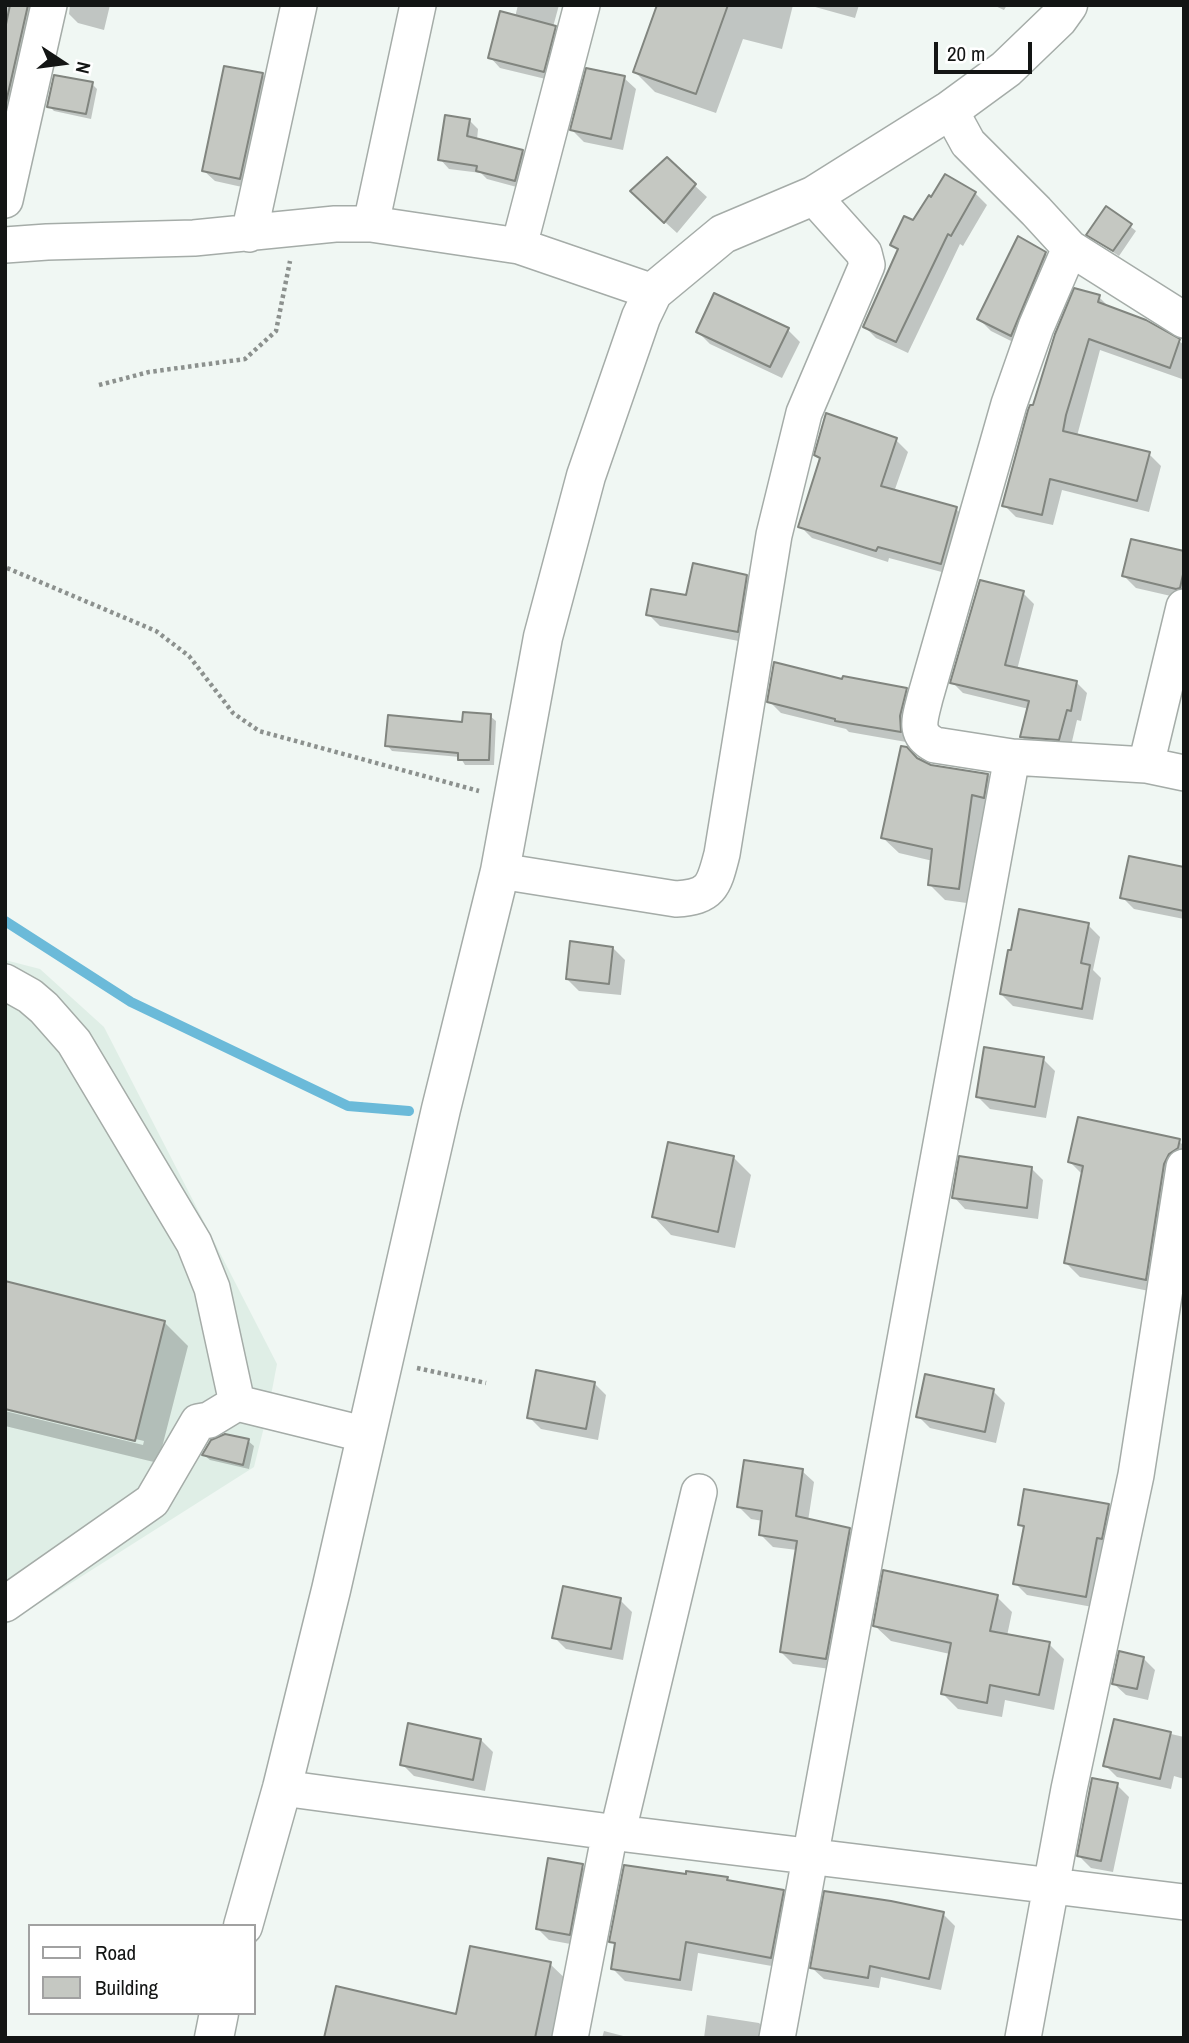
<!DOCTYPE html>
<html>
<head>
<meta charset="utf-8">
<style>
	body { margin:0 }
	#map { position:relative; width:1189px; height:2043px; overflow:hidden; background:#f0f7f3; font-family:"Archivo Narrow",sans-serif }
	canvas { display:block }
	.frame { position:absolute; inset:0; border:7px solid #131514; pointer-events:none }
	.legend { position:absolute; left:28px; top:1924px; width:228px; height:91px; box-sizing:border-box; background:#fff; border:2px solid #a1a1a1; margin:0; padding:9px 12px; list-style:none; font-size:21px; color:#131514 }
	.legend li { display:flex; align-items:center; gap:14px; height:35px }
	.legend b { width:35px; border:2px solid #a1a1a1 }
	.north { position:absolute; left:28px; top:28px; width:70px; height:70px; -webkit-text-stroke:5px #fff; paint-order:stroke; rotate:103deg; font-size:19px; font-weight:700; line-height:28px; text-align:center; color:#131514 }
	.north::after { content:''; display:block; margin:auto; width:24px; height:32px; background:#131514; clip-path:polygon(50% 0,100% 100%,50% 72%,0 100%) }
	.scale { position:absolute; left:934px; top:42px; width:98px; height:32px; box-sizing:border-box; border:4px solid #131514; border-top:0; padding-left:9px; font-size:21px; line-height:24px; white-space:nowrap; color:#131514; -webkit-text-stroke:5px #fff; paint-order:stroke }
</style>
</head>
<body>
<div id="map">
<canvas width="1189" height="2043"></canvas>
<div class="frame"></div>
<ul class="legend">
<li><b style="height:9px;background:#fff"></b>Road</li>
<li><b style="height:19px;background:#c5c8c2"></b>Building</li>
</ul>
<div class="north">N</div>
<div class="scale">20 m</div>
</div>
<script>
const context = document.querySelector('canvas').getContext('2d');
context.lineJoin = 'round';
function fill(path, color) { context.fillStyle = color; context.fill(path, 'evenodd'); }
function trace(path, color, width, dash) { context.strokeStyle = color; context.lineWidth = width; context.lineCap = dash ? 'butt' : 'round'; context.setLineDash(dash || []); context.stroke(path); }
const built = new Path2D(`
	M5,960L40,969L104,1027L277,1364L268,1411L254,1467L5,1625Z`);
const shadow = new Path2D(`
	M5,5H40L16,107L5,104Z
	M70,5H110L104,30L78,23L69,14Z
	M518,5H559L553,27L565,38L554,81L500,68L490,57L515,17Z
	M659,5H793L782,49L743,39L716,113L655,92L635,72Z
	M808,5H859L855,18Z
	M993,5H1007L1004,10Z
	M226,68L263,75L273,86L251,189L215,181L204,171Z
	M624,78L636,89L623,150L584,142L572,130Z
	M92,84L97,89L91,119L54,111L49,106Z
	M469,120L478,129L477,140L522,151L532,160L524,189L487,179L481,173L449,169L440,159Z
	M667,160L707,197L677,233L644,203Z
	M975,193L987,205L963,246L960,244L908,353L876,338L865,327L899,251L892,245L913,223Z
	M1107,208L1136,231L1119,256L1094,240Z
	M1045,253L1057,265L1023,347L991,331L979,319Z
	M1099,297L1111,309L1179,341L1184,345V373L1182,379L1100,350L1077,436L1149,454L1161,466L1149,512L1062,490L1053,525L1016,517L1004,505L1034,408Z
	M788,330L800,342L782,378L710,344L698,332Z
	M896,440L908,452L894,492L956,509L968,521L953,575L889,558L888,562L812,538L800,526L821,460L816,455Z
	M1184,553V599L1136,588L1124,576Z
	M746,576L758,588L749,643L660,626L648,614Z
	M1023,593L1034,604L1017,670L1076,682L1087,693L1081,721L1077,720L1070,750L1033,748L1022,737L1029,709L963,693L952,682Z
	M844,681L906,690L918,702L912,743L849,732L846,729L781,713L769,701Z
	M490,716L496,721L494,765H465L460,757L392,751L387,745Z
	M917,759L931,766L988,775L1003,791L974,904L945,900L929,884L933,861L899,853L883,838Z
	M1184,869V919L1134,909L1122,897Z
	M1088,925L1100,937L1093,970L1101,978L1093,1020L1013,1006L1001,994L1012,952Z
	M613,948L625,960L621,995L579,991L567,979Z
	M1043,1059L1055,1071L1046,1118L990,1109L978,1097Z
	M1179,1141L1184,1146V1167L1159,1293L1080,1277L1066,1263L1083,1175L1070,1162Z
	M733,1157L751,1175L735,1248L671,1235L654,1217Z
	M1031,1168L1043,1180L1038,1219L965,1209L954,1197Z
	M164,1322L188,1346L158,1463L5,1426V1411L143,1445L144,1441L5,1407Z
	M594,1383L606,1395L598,1440L541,1429L529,1417Z
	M993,1391L1005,1403L996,1443L930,1428L918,1416Z
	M248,1441L254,1446L249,1469L210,1460L204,1455Z
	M802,1471L814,1482L808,1521L849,1530L861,1542L838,1670L793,1664L781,1652L797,1550L773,1547L761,1535L763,1521L751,1519L739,1507Z
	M1108,1505L1120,1517L1098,1608L1027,1595L1015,1583L1025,1529L1020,1525Z
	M997,1597L1012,1612L1007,1636L1049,1644L1064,1659L1054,1710L1005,1700L1002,1717L958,1709L943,1694L950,1654L891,1641L875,1626Z
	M620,1600L632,1612L623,1660L566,1649L554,1637Z
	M1143,1658L1155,1670L1148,1700L1126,1695L1114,1684Z
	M1115,1721L1184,1737V1779L1174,1776L1171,1789L1117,1777L1105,1765Z
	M481,1740L493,1752L485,1791L414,1776L402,1764Z
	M1117,1785L1129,1797L1113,1872L1091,1868L1079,1856Z
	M582,1866L594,1878L581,1946L549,1940L537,1928Z
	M687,1876L727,1879L731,1883L783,1892L795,1904L783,1968L698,1953L692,1991L625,1981L613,1969L616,1946L611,1941Z
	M943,1914L955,1926L941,1990L881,1977L879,1988L824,1979L812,1968Z
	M550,1964L572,1985L559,2038H326L458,2016Z
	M707,2015L759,2023L771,2035L770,2038H704Z
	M604,2031L631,2038H602Z`);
const stream = new Path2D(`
	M5,921L131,1002L348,1106L409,1111`);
const building = new Path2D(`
	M10,5H28L5,107V29Z
	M657,5H728L696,94L633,72Z
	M500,11L556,26L544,72L488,58Z
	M224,66L263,73L240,179L202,171Z
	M586,68L625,76L611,139L570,130Z
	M54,75L93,82L86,114L47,107Z
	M445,115L470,119L467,136L523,150L515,181L476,171L477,166L438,160Z
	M667,157L696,184L664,223L630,191Z
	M945,174L976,192L951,236L948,234L896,342L863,327L898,249L890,245L904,216L913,220L929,195L931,197Z
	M1106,206L1132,224L1113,251L1086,235Z
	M1018,236L1046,252L1011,336L977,319Z
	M1074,288L1100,295L1098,302L1146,320L1180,339L1170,368L1089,339L1066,415L1063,431L1150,452L1137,501L1050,479L1042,515L1002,506L1028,410L1030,405H1033L1055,334Z
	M714,293L789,328L770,367L696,332Z
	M826,413L897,438L881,486L957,507L941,564L878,547L876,551L798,527L820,458L814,455Z
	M1131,539L1184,551V570L1180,588L1176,589L1122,576Z
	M693,563L747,575L738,632L646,615L651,589L686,595Z
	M980,580L1024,591L1005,665L1077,681L1071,711L1067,710L1059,740L1020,737L1029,701L950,683Z
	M774,662L842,679L843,676L907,688L900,716L901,732L835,721V719L767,702Z
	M463,712L491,714L489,760H458V753L385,746L388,715L462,722Z
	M901,746L907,747L917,758L931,765L988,774L984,798L972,795L959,889L928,885L932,849L881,838Z
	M1129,856L1184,867V911L1120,898Z
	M1019,909L1089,923L1081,963L1090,965L1082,1009L1000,994L1008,950H1011Z
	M570,941L613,947L609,984L566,979Z
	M984,1047L1044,1057L1035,1107L976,1097Z
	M1078,1117L1180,1139L1178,1148L1169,1154L1164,1164L1146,1280L1064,1263L1083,1166L1068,1162Z
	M668,1142L734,1156L718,1232L652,1217Z
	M959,1156L1032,1167L1027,1208L952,1198Z
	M5,1281L165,1321L135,1441L5,1409Z
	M536,1370L595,1382L586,1429L527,1418Z
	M925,1374L994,1389L985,1432L916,1417Z
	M225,1434L249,1439L243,1465L202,1455L211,1440Z
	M744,1460L803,1469L796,1516L850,1528L826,1659L780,1652L797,1541L759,1535L762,1511L737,1507Z
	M1024,1489L1109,1504L1102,1539L1097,1538L1086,1597L1013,1584L1024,1526L1018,1525Z
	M883,1570L998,1595L990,1631L1050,1642L1039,1695L990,1685L987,1703L941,1694L951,1643L873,1626Z
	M563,1586L621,1598L611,1649L552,1638Z
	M1119,1651L1144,1657L1137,1689L1112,1684Z
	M1114,1719L1171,1732L1160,1779L1103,1766Z
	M408,1723L481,1739L473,1780L400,1765Z
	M1092,1778L1118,1783L1101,1861L1077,1856Z
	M548,1858L583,1864L570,1935L536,1929Z
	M624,1865L686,1874V1871L728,1877L727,1880L784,1890L771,1958L686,1942L680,1980L611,1969L615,1943L609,1942Z
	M824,1891L891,1901L944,1912L929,1979L870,1966L868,1978L810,1968Z
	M470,1946L551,1962L535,2038H324L336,1986L456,2014Z`);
const path = new Path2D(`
	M99,385L149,372L245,359L276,331L290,261
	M7,568L156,631L189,656L233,713L259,731L479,791
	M417,1368L486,1383`);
const minor = new Path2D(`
	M950,110L968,143L1036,211L1070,248L1184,320
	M5,200L49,5
	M371,224L418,5
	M249,234L299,5
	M5,245L47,242L194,238L335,224H371L519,246L653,292
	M519,246L582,5
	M1070,248L1036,327L1009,404L925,698C920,719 913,734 935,745L1012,757L1146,765L1184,773
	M1146,765L1184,607
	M500,871L676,899C712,897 714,885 722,854L774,535L804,413L867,265L864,253L813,196
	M5,982L30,996L44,1008L74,1042L194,1243L212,1288L237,1403L367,1435
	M5,1604L152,1501L198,1422L209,1420L237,1403
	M282,1788L610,1832L1184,1902
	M618,1831L699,1492
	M570,2038L610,1832
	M777,2038L1012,757
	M1023,2038L1069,1789L1136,1475L1184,1167`);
const major = new Path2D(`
	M243,1926L282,1788L331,1590L441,1109L500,871L543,637L586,476L641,317L653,292L723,234L813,196L950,110L1006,69L1058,19L1068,5
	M214,2038L219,2013`);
fill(built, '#dfeee6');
fill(shadow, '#0003');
trace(stream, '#6bbad9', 10);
fill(building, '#c5c8c2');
trace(building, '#81857f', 2);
trace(minor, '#a5aca8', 38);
trace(major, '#a5aca8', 41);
trace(path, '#8c918e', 4.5, [3.5, 3.5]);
trace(minor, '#fff', 35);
trace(major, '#fff', 38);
</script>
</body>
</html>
